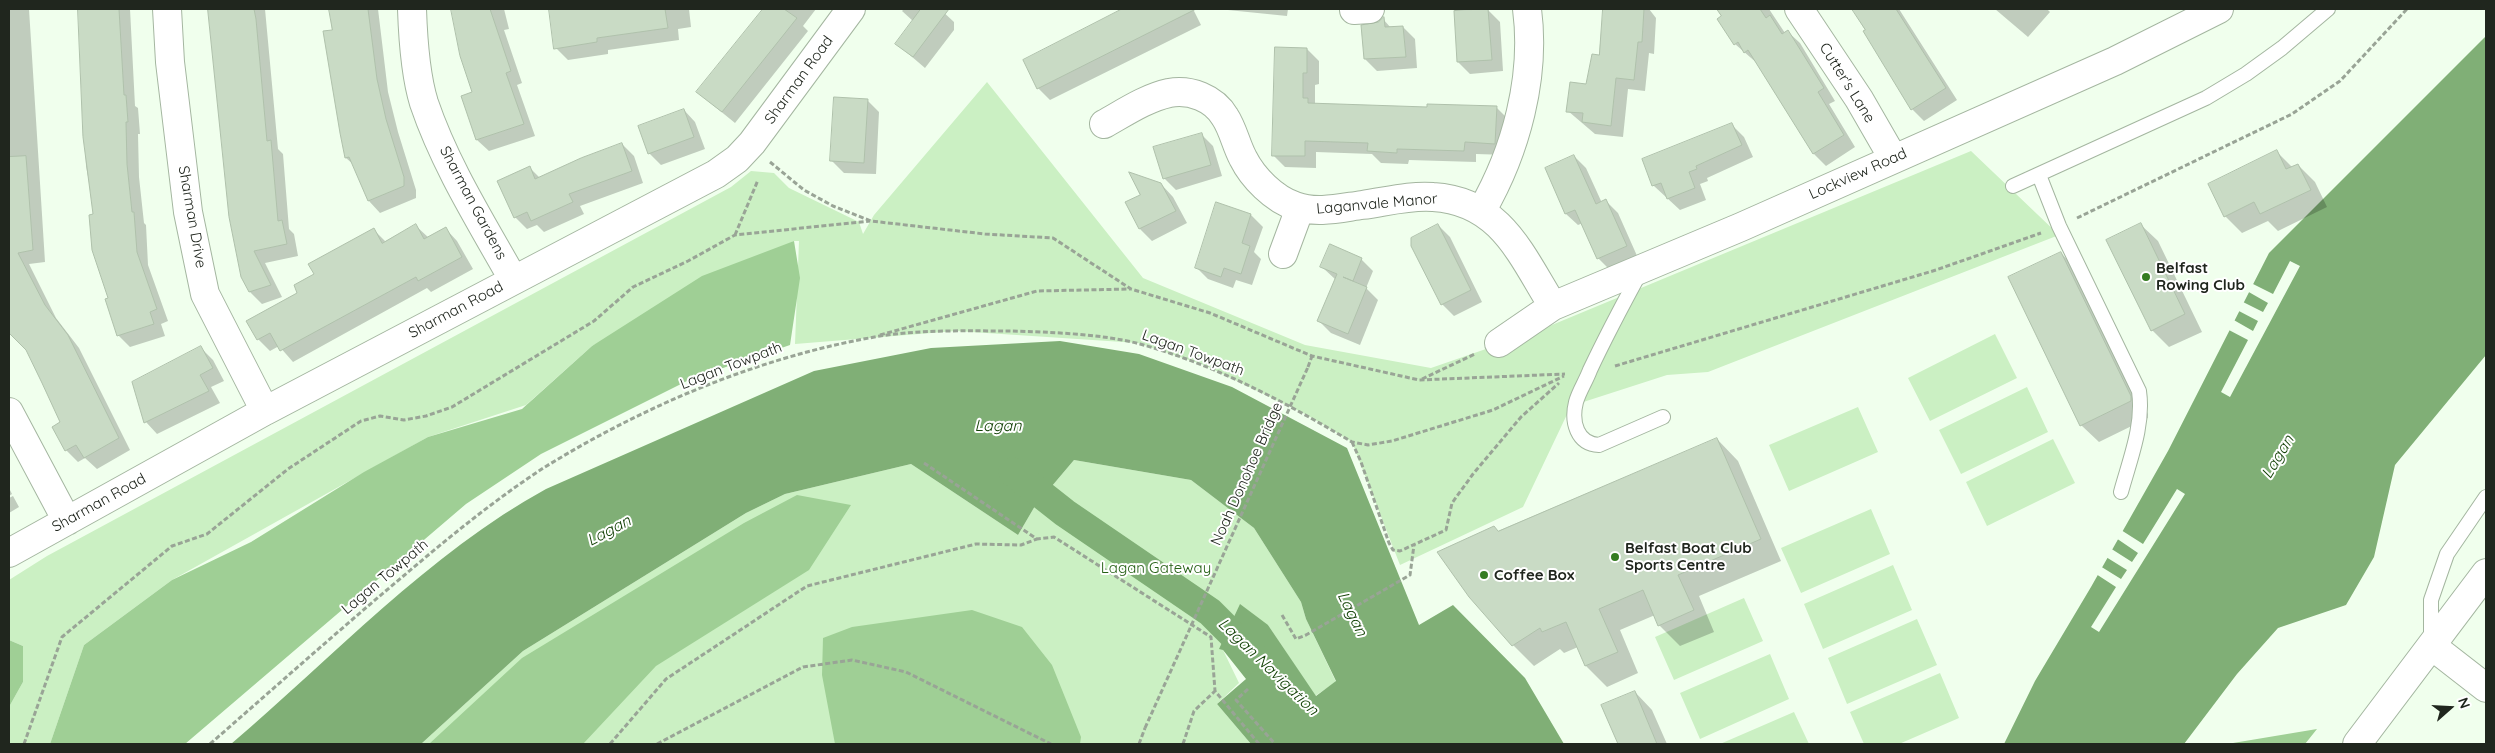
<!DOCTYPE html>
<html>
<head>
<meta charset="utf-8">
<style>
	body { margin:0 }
	#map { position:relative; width:2495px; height:753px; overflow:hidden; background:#f0ffed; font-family:Quicksand,sans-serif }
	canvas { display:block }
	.frame { position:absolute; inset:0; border:10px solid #20261e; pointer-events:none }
	.north { position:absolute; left:2425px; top:683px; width:50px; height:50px; -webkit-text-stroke:4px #fff; paint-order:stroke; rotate:71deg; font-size:14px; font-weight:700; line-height:20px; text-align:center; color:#20261e }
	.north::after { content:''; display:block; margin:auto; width:18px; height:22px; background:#20261e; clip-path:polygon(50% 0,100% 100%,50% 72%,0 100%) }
</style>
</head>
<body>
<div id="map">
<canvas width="2495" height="753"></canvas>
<div class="frame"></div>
<div class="north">N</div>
</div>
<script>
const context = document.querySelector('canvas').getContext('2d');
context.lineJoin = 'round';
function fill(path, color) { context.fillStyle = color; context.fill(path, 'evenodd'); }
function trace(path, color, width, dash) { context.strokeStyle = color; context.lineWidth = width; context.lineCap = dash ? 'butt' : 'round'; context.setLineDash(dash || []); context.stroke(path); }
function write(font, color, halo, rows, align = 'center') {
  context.font = font + ' Quicksand,sans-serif'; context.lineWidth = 4; context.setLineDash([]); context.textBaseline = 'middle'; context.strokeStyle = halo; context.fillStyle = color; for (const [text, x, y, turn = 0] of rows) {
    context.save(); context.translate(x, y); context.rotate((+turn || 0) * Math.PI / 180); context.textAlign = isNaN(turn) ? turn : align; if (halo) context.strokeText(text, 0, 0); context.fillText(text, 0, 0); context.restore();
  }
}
const green = new Path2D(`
	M987,82L1143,278L1305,345L1431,368L1535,332L1971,151L2059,235L1708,372L1667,375L1571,406L1523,507L1400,565L1352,442L1307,415L1204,365L1138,343L956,331L795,344L799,241H794L592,346L526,405L428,437L172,580L84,645L50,744H9V707L23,682V646L9,640V580L47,556L731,187L751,171L774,173L789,188L859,222L863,234L874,215Z
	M1995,334L2017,378L1930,421L1908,378Z
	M2027,387L2048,432L1961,474L1939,430Z
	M1858,407L1878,452L1789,491L1769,445Z
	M2053,439L2075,483L1987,526L1966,482Z
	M1074,460L1191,480L1254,528L1301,602L1306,619L1336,682L1315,696L1268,625L1223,650L1239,683L1217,704L1251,744H421L523,651L746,513L785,494L911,464L1018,535L1035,506Z
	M1871,509L1890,554L1801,593L1781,548Z
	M1893,565L1912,610L1823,649L1804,604Z
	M1744,598L1763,641L1674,680L1655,637Z
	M1917,619L1937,665L1847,704L1828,658Z
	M1770,654L1789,699L1700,739L1680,693Z
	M1940,673L1959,718L1899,744H1864L1850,712Z
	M1794,712L1809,744H1720Z`);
const forest = new Path2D(`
	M794,241L800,278L790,345L691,379L541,454L466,504L185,744H50L84,645L172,580L251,542L364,472L428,437L522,409L592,346L702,276Z
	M797,495L851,505L809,570L656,666L583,744H429L522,658L744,523Z
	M972,610L1022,627L1052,665L1081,737L1080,744H835L822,675L823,638L852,627Z
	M9,640L23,646V682L9,707Z
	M2317,729L2305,744H2232L2233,743Z`);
const water = new Path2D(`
	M2486,36V355L2395,465L2374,557L2346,605L2278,628L2237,674L2184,744H2004L2035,681L2091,587L2168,451L2269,253Z
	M1060,341L1139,354L1232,387L1347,448L1419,625L1453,605L1525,678L1564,744H1251L1217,704L1246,679L1223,650L1219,649L1240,604L1268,625L1316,696L1336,681L1306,619L1301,602L1254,528L1191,480L1074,460L1035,506L1018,535L911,464L785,494L746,513L523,651L421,744H231C332,658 429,553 546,489L814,371L931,348Z`);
const pier = new Path2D(`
	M2290,261L2300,266L2230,397L2221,392L2248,340L2227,329L2232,319L2253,331L2258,321L2237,310L2241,301L2263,312L2268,303L2247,291L2251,283L2273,294Z
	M2177,489L2185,494L2099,632L2091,627L2116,587L2096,574L2100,566L2121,579L2127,570L2106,557L2110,548L2132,562L2138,553L2116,538L2121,530L2143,544Z`);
const shadow = new Path2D(`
	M9,9H29L45,262L29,264L56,318L79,348L130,450L97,469L85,458L78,462L66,450L62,423L27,350L9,331Z
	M79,9H130L135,106L138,108L140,134H138L139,177L144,223L146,225L148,265L168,321L161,324L165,336L130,347L118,335L86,166Z
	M208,9H265L278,149L283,154L289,229L294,234L298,256L265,263L282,297L262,304L250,292L224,141L221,138Z
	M330,9H378L388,92L398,132L416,190V198L380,213L369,201L354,165L346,158L324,32L333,31Z
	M452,9H504L509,29L504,30L522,83L517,85L535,136L489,151L477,140L474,93L462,56Z
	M550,9H689L691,27L678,29L679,40L608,50V54L568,60L556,48Z
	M764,9H816L803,26L808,31L735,123L697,92Z
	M904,9H940L954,22V30L925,68L897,44L913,21L902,11Z
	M1140,9H1193L1201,25L1050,100L1038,88L1128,15Z
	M1218,9H1288L1287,16Z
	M1604,9H1649L1656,18L1654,54L1649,53L1645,91L1628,89L1623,137L1595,134L1568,111L1587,86L1600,56Z
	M1720,9H1769L1785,33L1788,32L1800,43L1835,101L1829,104L1855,147L1826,166L1814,154L1758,64L1735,44L1726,15Z
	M1854,9H1899L1957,100L1924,121L1912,109Z
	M1995,9H2047L2050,12L2028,37Z
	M1488,10L1500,22L1503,71L1470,74L1458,62Z
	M1383,19L1391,28L1403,27L1415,39L1417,68L1377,71L1365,59Z
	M1307,49L1319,61V84L1315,85V104L1428,108L1496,107L1508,119L1507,155L1476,154V162L1409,160L1408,164L1381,163L1372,154L1316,152V168L1285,167L1273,155Z
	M867,100L879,112L876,174L844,173L832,161Z
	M684,110L695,122L705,149L661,165L649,153Z
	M1732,125L1744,137L1753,157L1707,178L1708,181L1700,184L1706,200L1680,210L1654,186L1643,160Z
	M1201,134L1213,146L1222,176L1176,190L1164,178Z
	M622,144L634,156L643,183L580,206L584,214L544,232L537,225L527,229L515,217L529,167L540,178Z
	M2277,152L2293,168L2298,165L2315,182L2327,207L2278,231L2268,221L2242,233L2225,216Z
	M1574,156L1586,168L1602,203L1606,201L1618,213L1638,258L1610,270L1598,258L1583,223L1578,225L1566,214Z
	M1161,184L1173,197L1187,223L1152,241L1140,229L1127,203Z
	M1217,204L1251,215L1263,227L1254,252L1261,259L1252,285L1236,280L1233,288L1208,279L1196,267Z
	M2140,224L2158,241L2202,332L2169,347L2152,330Z
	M1438,225L1450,237L1482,302L1454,316L1442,304Z
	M416,226L429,238L446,229L457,241L473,269L431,292L427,288L293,362L279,346L270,351L258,339L316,275L373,229L386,242Z
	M2061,253L2078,271L2148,414V418L2099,442L2081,425Z
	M1361,259L1373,271L1366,288L1378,300L1360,345L1331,333L1319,321L1336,280L1322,267Z
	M201,348L213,360L224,381L211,387L220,403L157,434L146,422L133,383Z
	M1717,439L1738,461L1781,561L1699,596L1714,632L1680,646L1659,625L1655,615L1620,630L1638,673L1607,687L1586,666L1578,647L1564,653L1560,649L1534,666L1513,645L1499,532Z
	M9,488L12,494L9,496Z
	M13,496L19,507L9,513V498Z
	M1635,692L1652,710L1667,744H1619L1603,705Z`);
const canal = new Path2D(`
	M1013,472L1065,513L1210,612L1255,657`);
const building = new Path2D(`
	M78,9H119L124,95H126L128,122H126L127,164L132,212H134L137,252L157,309L150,312L154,324L117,336L105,299L108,298L92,250L89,215L93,214L83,137Z
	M208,9H254L256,19L267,141L271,140L278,221L282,220L287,244L254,251L271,285L249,292L241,277L229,217Z
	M329,9H368L377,79L386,119L404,177V186L368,201L349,157L345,158L340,133L323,31L332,30Z
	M451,9H490L511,71L506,73L524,124L476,140L461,96L472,92L460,56Z
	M549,9H665L668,28L597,38V42L554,49Z
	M763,9H784L797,18L722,112L696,92Z
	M921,9H949L913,57L895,44Z
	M1122,9H1196L1037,89L1023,60Z
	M1488,9L1492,60L1457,62L1454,11Z
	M1603,9H1644L1642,42H1638L1634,80L1616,78L1611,126L1582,122L1583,113L1566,112L1570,82L1586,84L1592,54L1599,55Z
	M1717,9H1760L1766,18L1770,15L1782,34L1788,30L1824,88L1818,92L1844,135L1813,154L1748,50L1744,53L1738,42L1734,45L1717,19L1721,16Z
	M1852,9H1896L1946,88L1911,110L1863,31L1865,30Z
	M1384,17L1385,27L1403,26L1406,57L1364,59L1361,25L1378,22Z
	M1275,47L1307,48V73H1303V98H1308V103L1427,107V104L1497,106L1495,144L1465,142L1464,151L1397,149V153L1367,151L1368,143L1305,141V156H1272Z
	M834,97L868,99L864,163L830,161Z
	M684,109L694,137L648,154L638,126Z
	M1732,123L1742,145L1696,166L1697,169L1689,172L1695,188L1667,199L1661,183L1652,186L1642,159Z
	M1202,133L1211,165L1163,179L1153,147Z
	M622,143L632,171L569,194L573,202L531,221L527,212L514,218L497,181L530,166L535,179L581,158Z
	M2277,150L2286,169L2298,164L2311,190L2260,214L2254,202L2224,217L2208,184Z
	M1574,155L1596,204L1606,199L1627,246L1597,259L1575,210L1565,214L1545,168Z
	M26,156L33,250L18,253L45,305L68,335L119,438L84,458L76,445L65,451L52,427L60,422L42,383L26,350L9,333V157Z
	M1129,172L1161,183L1176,211L1139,229L1125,202L1140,195Z
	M1216,202L1251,214L1242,243L1250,246L1241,274L1224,268L1221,277L1195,268Z
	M2141,223L2185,314L2151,331L2106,240Z
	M416,224L424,239L446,227L462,257L418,281L416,277L280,351L270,333L257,340L246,321L297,293L294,285L314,274L308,264L374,228L382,243Z
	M1438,224L1471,290L1441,305L1411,246V238Z
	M1330,244L1362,258L1353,281L1343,277L1367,287L1348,334L1317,321L1337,274L1320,267Z
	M2061,252L2131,396V401L2080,426L2008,277Z
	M201,346L213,368L200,375L209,391L144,423L132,382Z
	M1717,438L1761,539L1678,575L1694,610L1658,626L1643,590L1599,609L1618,652L1585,666L1566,622L1542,632L1540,628L1512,646L1469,597L1437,552L1494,526L1498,531Z
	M1635,691L1657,744H1618L1601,705Z`);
const path = new Path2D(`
	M770,162L804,190L833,206L871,221L985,234L1053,238L1131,289L1210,313L1312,356L1419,380L1565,374
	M2077,218L2292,114L2340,81L2407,9
	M735,235L758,180
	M880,335L1037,291L1130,289
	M1615,366L1936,270L2041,233
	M1308,367L1312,356
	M1422,379L1475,354
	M1352,442L1361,462L1389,543L1393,550L1400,551L1446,530L1452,503L1473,474L1521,417L1559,383
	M924,463L1037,539L1054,537L1211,637L1215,691L1259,744
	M1282,615L1296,639L1306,635L1410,575L1414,545
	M1248,689L1236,700L1275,744
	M24,744L62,637L172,546L207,534L288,469L361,421L380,416L404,420L426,416L452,407L594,321L633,287L688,261L735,235L870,221
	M210,744C274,688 337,632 401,578C447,539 494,500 545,467C644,406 755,359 869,338C914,329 966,331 1011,331C1050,332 1103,334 1140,344C1216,365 1285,402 1352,442L1368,445L1392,441L1493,410L1564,376
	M610,744L666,679L807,586L976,544L1021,545L1037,539
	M657,744L803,667L852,660L906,672L1051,744
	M1139,744L1145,728
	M1183,744L1194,711L1215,691`);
const lane = new Path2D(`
	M2039,175L2059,226L2139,391C2144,425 2130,459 2121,492
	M2013,186L2206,98L2246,74L2282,48L2328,9
	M1641,271C1623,304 1606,336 1590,370C1586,381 1579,391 1576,402C1571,422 1577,444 1599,445L1663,417
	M2431,641V600L2447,554L2486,497`);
const street = new Path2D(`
	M167,9L170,62L188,212L205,294L265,411
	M412,9C413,39 415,74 424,103C445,165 481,222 513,279
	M1799,9L1859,99L1893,158
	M1354,10L1370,9
	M1104,124C1124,113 1146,98 1169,93C1190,89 1214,98 1225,117C1233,129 1236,145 1243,158C1253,178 1274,199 1295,206C1316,214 1340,208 1362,205C1385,202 1410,195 1433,197C1501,201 1521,255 1553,306
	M1482,210C1516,151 1536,77 1527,9
	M1283,254L1300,208
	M1499,343L1553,306L1741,227L2115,61L2219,9
	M9,412L67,521
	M9,553L265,411L716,174L737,159L752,143L851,9
	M2432,646L2486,688`);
const secondary = new Path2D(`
	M2357,744L2486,573`);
const pathBridge = new Path2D(`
	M1145,728L1308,367`);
const markers = [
	[2146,277,5,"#347c21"],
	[1615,557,5,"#347c21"],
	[1484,575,5,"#347c21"]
];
const streetNames = [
	["Sharman Road",799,80,-54],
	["Cutter's Lane",1847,83,58],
	["Lockview Road",1858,174,-24],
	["Sharman Gardens",473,203,62],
	["Laganvale Manor",1377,204,-5],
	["Sharman Drive",192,217,80],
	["Sharman Road",456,310,-28],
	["Lagan Towpath",1193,353,20],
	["Lagan Towpath",731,366,-21],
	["Noah Donohoe Bridge",1247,474,-66],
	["Sharman Road",99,503,-29],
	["Lagan Towpath",385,577,-40]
];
const poiNames = [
	["Belfast",2156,268],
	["Rowing Club",2156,285],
	["Belfast Boat Club",1625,548],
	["Sports Centre",1625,565],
	["Coffee Box",1494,575]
];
const parkNames = [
	["Lagan Gateway",1156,568]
];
const waterNames = [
	["Lagan",998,426],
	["Lagan",2278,457,-59],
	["Lagan",609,531,-28],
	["Lagan",1352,614,64],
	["Lagan Navigation",1268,667,44]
];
fill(green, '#cbf0c3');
fill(forest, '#9fcf95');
fill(water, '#80af76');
fill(pier, '#f0ffed');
fill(shadow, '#0003');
trace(canal, '#80af76', 29);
fill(building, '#c9dbc5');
trace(building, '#afc1ab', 1);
trace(lane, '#a4b6a0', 16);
trace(street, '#a4b6a0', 30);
trace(secondary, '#a4b6a0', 30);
trace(path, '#99a496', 3, [5, 2.5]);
trace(lane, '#fff', 14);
trace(street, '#fff', 28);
trace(secondary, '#fff', 28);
trace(pathBridge, '#99a496', 3, [5, 2.5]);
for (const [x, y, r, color] of markers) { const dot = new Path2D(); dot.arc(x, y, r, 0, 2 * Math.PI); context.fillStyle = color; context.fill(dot); trace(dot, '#fff', 2); }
write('15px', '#20261e', '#fff', streetNames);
write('bold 15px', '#20261e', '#fff', poiNames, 'left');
write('15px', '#256115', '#fff', parkNames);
write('italic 16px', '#134106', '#fff', waterNames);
</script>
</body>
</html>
